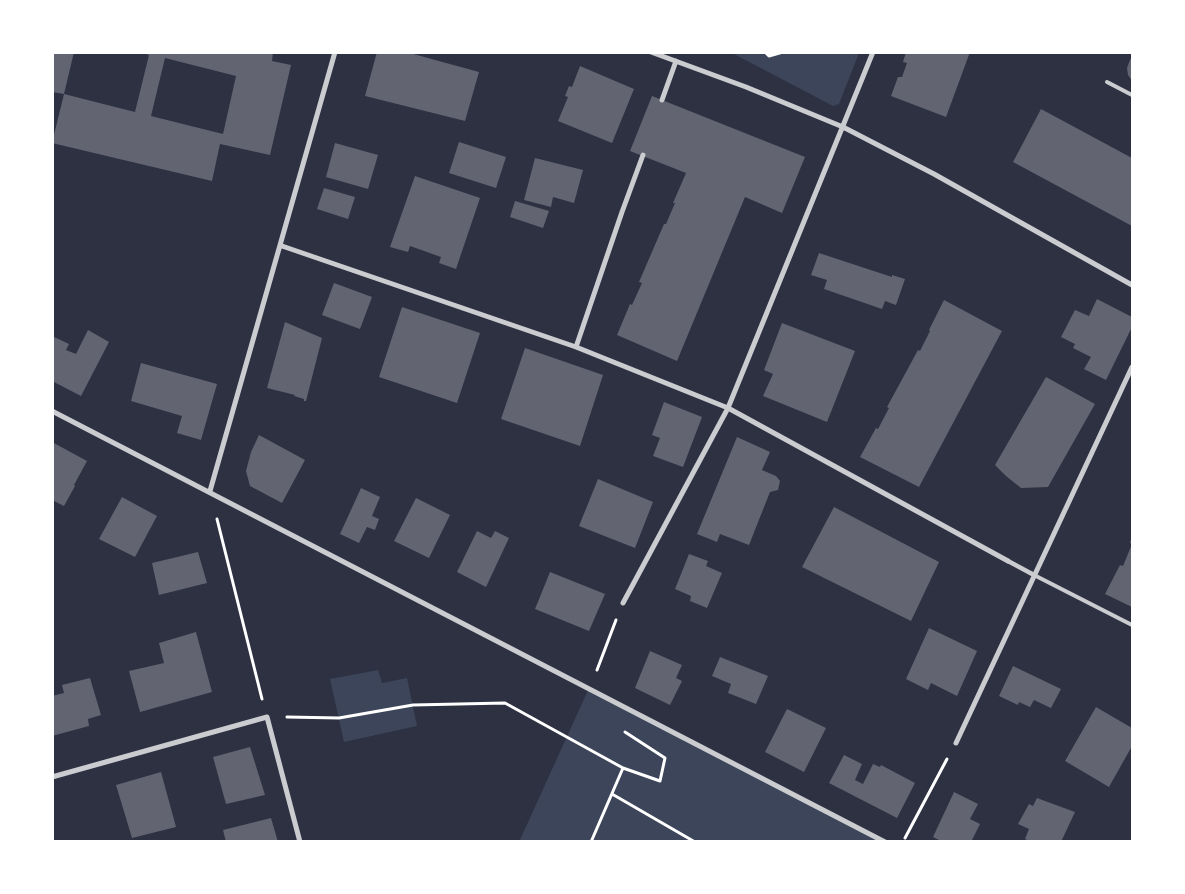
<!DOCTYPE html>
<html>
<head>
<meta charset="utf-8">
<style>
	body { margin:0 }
	#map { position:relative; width:1185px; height:894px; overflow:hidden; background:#2d3142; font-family:"Nunito Sans",sans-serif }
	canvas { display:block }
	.frame { position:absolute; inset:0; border:54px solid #fff; pointer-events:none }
</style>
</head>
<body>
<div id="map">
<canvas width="1185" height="894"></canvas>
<div class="frame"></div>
</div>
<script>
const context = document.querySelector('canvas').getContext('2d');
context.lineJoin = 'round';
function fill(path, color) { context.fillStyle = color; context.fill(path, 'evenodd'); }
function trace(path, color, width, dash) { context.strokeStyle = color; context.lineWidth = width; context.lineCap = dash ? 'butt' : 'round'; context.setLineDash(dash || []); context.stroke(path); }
const green = new Path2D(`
	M732,53H859L839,104L833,106Z
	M378,670L382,683L407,678L417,726L344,742L330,679Z
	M589,688L885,842H519Z`);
const building = new Path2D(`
	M52,52H74L64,94L135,112L149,55L141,52H273L272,61L291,65L270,155L220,144L212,181L52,143L64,94L52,92ZM165,58L236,76L223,134L151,116Z
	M377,52H406L479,72L465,121L365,96Z
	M906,52H970L946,117L891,96L898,77H902L907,63L903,62Z
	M1132,57V81L1128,75L1127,68L1130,60Z
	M580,66L634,89L612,143L558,121L568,97L565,96L569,86L572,87Z
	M652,96L805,157L782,213L745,197L677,361L617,335L630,304L632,305L642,283L639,282L664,224H666L675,203H673L686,173L630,151Z
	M1041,109L1132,158V226L1013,162Z
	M459,142L506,157L496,188L449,173Z
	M335,143L378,155L368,189L326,177Z
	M535,158L583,170L574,203L553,197L551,207L524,200Z
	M415,176L480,198L456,269L439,263L441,257L410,246L408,252L390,247Z
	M324,188L355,197L348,219L317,209Z
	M515,201L549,211L543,228L510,217Z
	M819,253L892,277V275L905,279L896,305L885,301L882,309L824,289L827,280L811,275Z
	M334,283L372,297L360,329L322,315Z
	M1097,299L1132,317V327L1106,380L1084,369L1091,357L1073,348L1075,344L1061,337L1075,310L1089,316Z
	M944,300L1002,331L919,487L860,457L876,428L878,429L889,408L887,407L918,350L920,351L930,331L929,330Z
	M402,307L480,333L457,403L379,377Z
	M285,322L322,338L306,401H304V399L294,396L295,395L267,388Z
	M782,323L855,351L827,422L763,396L773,374L764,370Z
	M88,330L109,342L81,396L52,381V336L69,344L66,350L76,354Z
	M525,348L603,375L580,446L501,419Z
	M141,363L217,384L201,440L177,433L182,416L131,401Z
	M1046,377L1095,404L1048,487L1021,488L1006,476L995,465Z
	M664,402L702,417L683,467L653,456L660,438L652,435Z
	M259,435L305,460L282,503L250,486L246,471L251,452Z
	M737,437L770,452L762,470L776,476L780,481L778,490L770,492L749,545L720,534L717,542L697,534Z
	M52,442L87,461L74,485L75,486L64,506L52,500Z
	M598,479L653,502L635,548L579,526Z
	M361,488L380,497L372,516L379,519L375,530L367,527L359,543L340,534Z
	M122,497L157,516L135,557L99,539Z
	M416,498L450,515L429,558L394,541Z
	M834,507L939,562L911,621L802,567Z
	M477,531L491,538L495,531L509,538L486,587L457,572Z
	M1132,537V607L1105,594L1120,565L1123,566L1132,544L1130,543Z
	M198,552L207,583L159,595L152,563Z
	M689,554L708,561L706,566L722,573L707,608L690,601L691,596L675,589Z
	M550,572L605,594L589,631L535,609Z
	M929,628L977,651L957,696L931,683L928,690L906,679Z
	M196,632L212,692L140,712L129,671L164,663L159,643Z
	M650,651L682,665L676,678L682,681L670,705L635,688Z
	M720,657L768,676L756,704L728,693L731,684L712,676Z
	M1013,666L1061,689L1051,708L1034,700L1030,707L1019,702L1018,705L999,696Z
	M90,678L101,715L88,719L89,726L52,736V696L64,693L62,685Z
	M1096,707L1132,728V746L1109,787L1065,761Z
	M787,709L826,728L804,772L765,752Z
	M250,747L265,795L226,804L213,757Z
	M844,755L862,764L855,780L863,784L873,764L880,767L881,765L915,783L897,818L829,783Z
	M161,772L176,827L132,838L116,785Z
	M954,792L978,804L970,819L980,824L971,842H943L933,837Z
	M1037,798L1075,812L1061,842H1031L1025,839L1029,829L1018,824L1029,804L1033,806Z
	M271,818L278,842H226L223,830Z`);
const path = new Path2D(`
	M765,52L769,56L783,52
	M217,519L262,699
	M597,670L616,620
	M287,717L339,718L413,705L505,703L623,768
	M612,794L695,842
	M905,838L947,759
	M591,842L623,768L660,781L665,758L625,732`);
const service = new Path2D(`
	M1107,82L1132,95
	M1034,575L1132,625`);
const pedestrian = new Path2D(`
	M1008,561L1034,575`);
const minor = new Path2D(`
	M651,52L746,87L843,127L934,174L1132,285
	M662,100L676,61
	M282,246L576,347L728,408L1008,561
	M576,347L622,212L643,155
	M52,411L885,842
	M210,491L335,52
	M623,603L728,408L873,52
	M956,743L1132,367
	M52,777L267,717L300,842`);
fill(green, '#3c4559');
fill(building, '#626471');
trace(path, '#fff', 3);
trace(service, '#caccd0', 4);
trace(pedestrian, '#caccd0', 4.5);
trace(minor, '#caccd0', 5);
</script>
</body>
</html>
